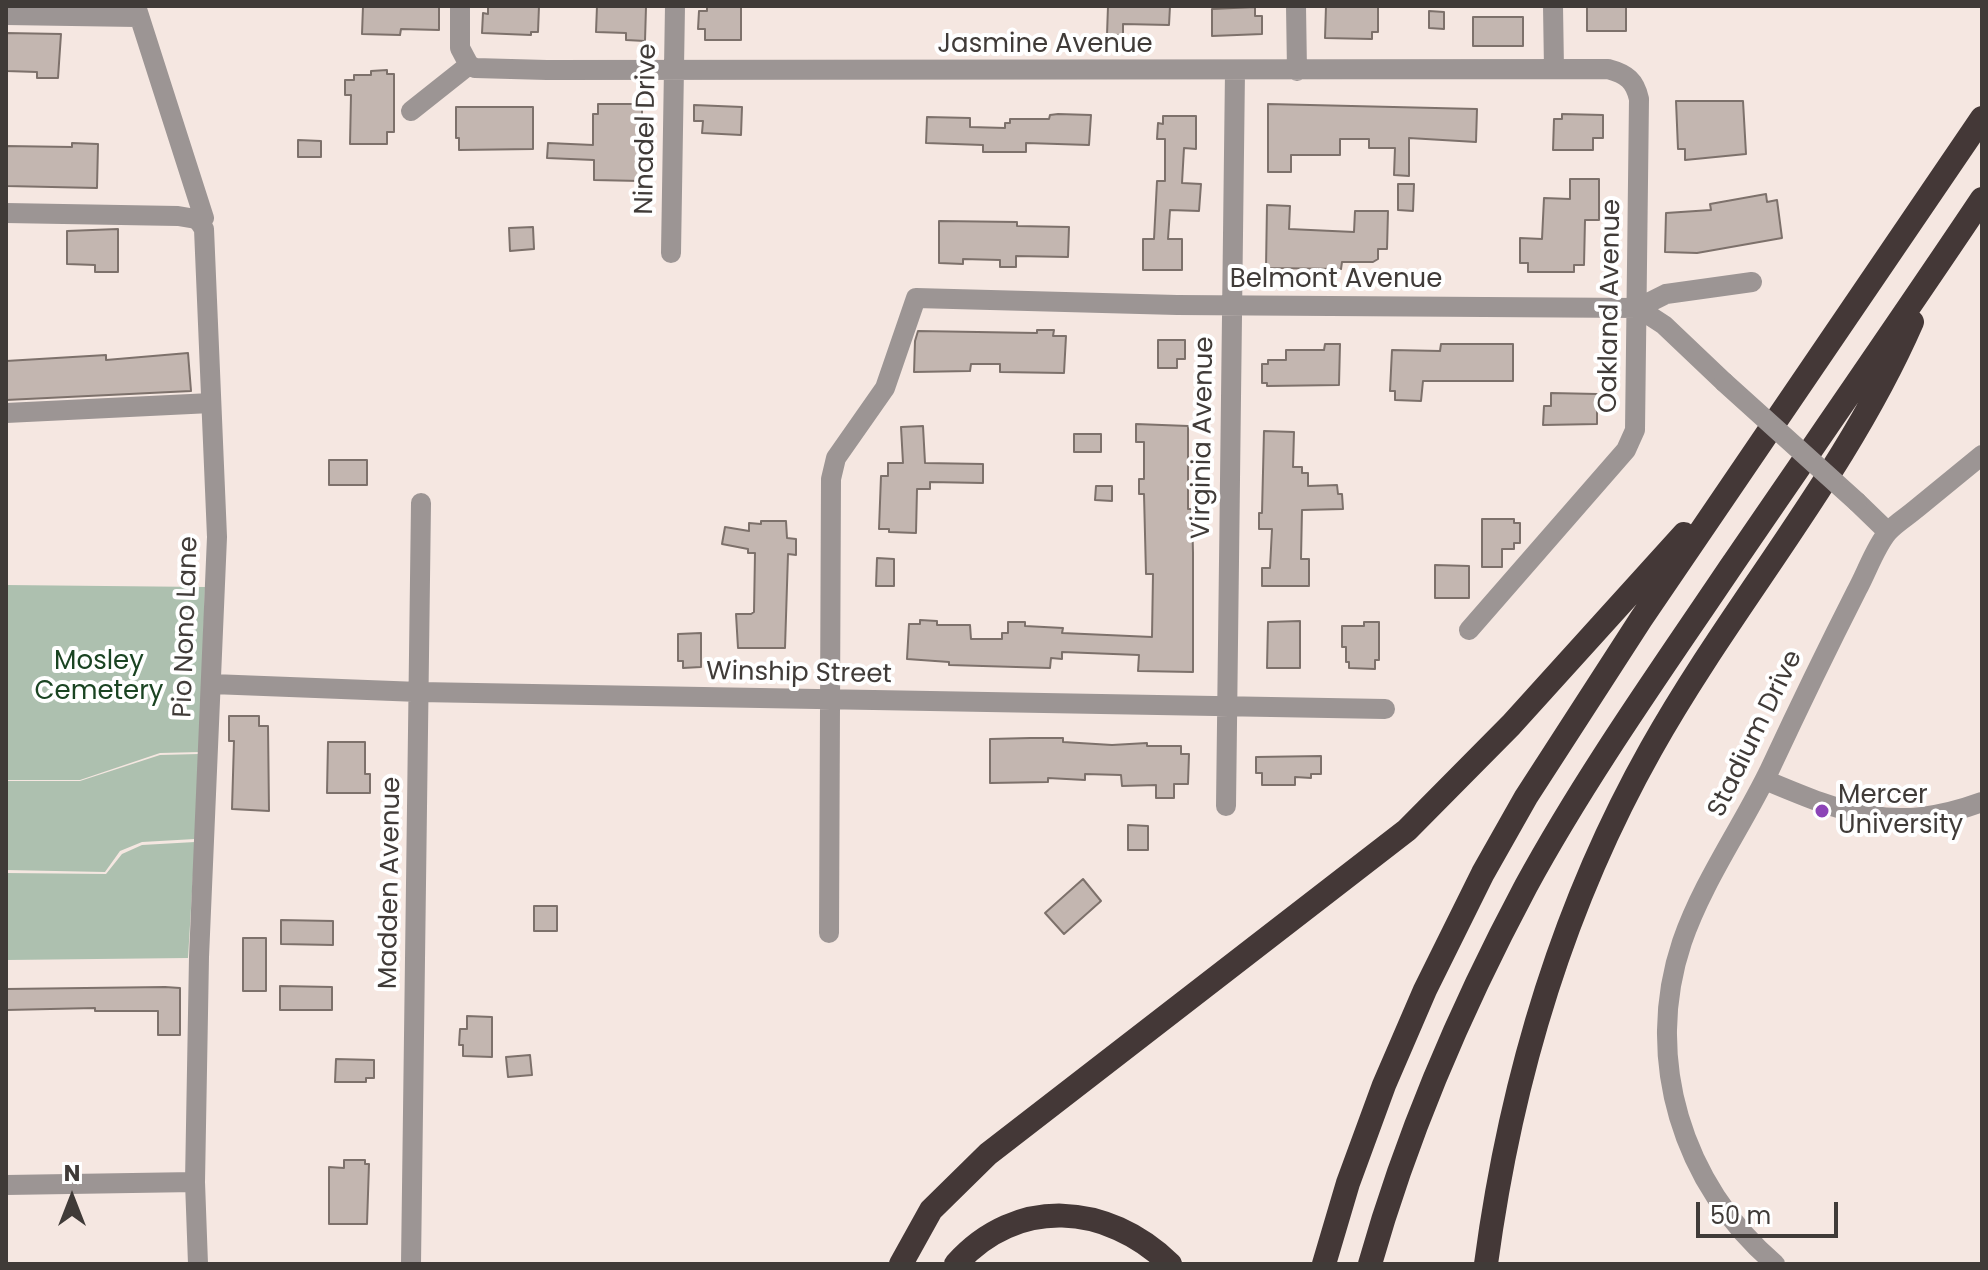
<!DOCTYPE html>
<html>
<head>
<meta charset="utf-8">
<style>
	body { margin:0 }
	#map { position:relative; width:1988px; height:1270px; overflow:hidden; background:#f5e7e1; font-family:Poppins,sans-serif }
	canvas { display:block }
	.frame { position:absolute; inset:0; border:8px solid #403b38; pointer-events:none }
	.north { position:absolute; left:32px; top:1158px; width:80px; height:80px; -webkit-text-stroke:6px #fff; paint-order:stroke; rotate:0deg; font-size:22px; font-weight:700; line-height:32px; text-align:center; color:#403b38 }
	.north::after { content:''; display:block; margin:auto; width:28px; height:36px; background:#403b38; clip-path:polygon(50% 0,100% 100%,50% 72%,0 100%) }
	.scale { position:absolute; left:1696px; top:1202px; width:142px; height:36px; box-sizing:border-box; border:4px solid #403b38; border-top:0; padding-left:10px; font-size:24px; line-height:28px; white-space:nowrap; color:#403b38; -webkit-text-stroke:6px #fff; paint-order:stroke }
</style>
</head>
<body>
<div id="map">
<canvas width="1988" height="1270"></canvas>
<div class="frame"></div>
<div class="north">N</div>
<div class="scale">50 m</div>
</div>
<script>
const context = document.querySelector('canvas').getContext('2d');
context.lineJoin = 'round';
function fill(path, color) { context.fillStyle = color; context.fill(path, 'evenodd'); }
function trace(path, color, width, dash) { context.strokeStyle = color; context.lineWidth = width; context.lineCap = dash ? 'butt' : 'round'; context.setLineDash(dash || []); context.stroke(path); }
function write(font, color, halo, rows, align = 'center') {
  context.font = font + ' Poppins,sans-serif'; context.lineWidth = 8; context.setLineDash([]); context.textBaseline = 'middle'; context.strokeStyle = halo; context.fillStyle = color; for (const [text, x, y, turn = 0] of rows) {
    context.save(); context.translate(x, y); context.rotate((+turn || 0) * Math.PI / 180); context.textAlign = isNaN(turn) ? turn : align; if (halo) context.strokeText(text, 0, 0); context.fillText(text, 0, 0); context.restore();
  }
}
const green = new Path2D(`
	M6,585L205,587L200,752L160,753L80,780H6Z
	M199,754L195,839L142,842L120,851L105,872L6,870V781H80L160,755Z
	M195,842L188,958L6,960V873L106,874L122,854L142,845Z`);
const building = new Path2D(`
	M363,6H439V30L401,29L400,35L362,34Z
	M488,6H539L538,32H531V35L482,33L483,13L488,14Z
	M597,6L646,7L645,41L626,40V33L596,32Z
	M707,6H741V40H705V29H698L699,11H707Z
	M1108,6H1170L1169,25L1123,24V35H1107Z
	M1326,6H1378V32H1372V39L1325,38Z
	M1587,6H1626V31H1587Z
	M1255,7V16H1262V34L1212,36V9Z
	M1429,11L1444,12V29L1429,28Z
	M1473,17H1523V46H1473Z
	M6,33L61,34L58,78H37V72L6,71Z
	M387,70V74H394V132H387V144H350L351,95H345V80H354V75H371V71Z
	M1676,101H1743L1746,154L1685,160V149H1678Z
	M598,104H642V121H637L640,181L594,180V160L547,158L548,143L593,145V114H598Z
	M1268,104L1477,109L1476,142L1409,138V176L1394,175L1395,148H1369V139H1340V155H1291V172H1268Z
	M694,105L742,107L741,135L702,133L703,121H694Z
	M456,107H533V149L459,150V138H456Z
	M1058,114L1091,115L1089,145L1026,143V152H983V145L926,143L927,117L970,118V127L1005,128V123H1010V119H1049L1050,115Z
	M1562,114L1603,115V138H1593V150H1553L1554,119H1562Z
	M1163,116H1196V149L1184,148L1182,183L1201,184L1199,211L1170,210L1168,239H1182V270H1143V239H1154L1157,181H1165V139H1157L1158,123L1163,124Z
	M298,140L321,141V157H298Z
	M72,143L98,144L97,188L6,186V146L72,147Z
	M1570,179H1599V220H1585L1584,265H1574V272H1528V263H1520V238L1542,239L1544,198L1570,199Z
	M1398,184H1414L1413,211L1398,210Z
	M1766,194L1767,202L1777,200L1782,238L1697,253L1665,252L1666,213L1711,210L1710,204Z
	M1267,205L1290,206L1289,229L1354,232L1355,211H1388L1387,249H1378V259L1373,262H1342L1341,269L1266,268Z
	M939,221L1017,222V226L1069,227L1068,257L1016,256V267H1000V260L963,259V264L939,263Z
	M533,227L534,249L510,251L509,228Z
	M118,229V272H95V265L67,264V231Z
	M1037,330H1054L1053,336H1066L1064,373L1000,372V364H971L970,371L914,372L915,341L918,331L1037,333Z
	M1158,340H1185V359H1177V368H1158Z
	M1325,344H1340L1339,385L1267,386V383H1262V364H1268V360H1286V350H1324Z
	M1441,344H1513V381H1423L1421,401L1395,400V391H1390L1392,350L1440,351Z
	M188,353L191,391L6,400V361L106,355V360Z
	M1551,393L1597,394V424L1543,425L1544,406H1551Z
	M1136,424L1188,426V509H1192L1193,553V672L1138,671L1139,655L1062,652V659L1051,658L1050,668L949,665V662L907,659L909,624H920V620L937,621V625H970L971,639H1002V633H1008V622H1025V626L1063,628L1062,633L1152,637L1153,574H1146L1144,494H1139V479H1144V442H1136Z
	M923,426L925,463L983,464V483L930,482V489H917L916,533L889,532V529H879L881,476H888V463H903L901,427Z
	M1264,431L1294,432L1293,467H1302V473H1308V486L1337,485L1338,494H1342L1343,509L1302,510L1301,559H1309V586H1262V568H1270L1272,529H1259V513H1262Z
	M1074,434H1101V452H1074Z
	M329,460H367V485H329Z
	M1096,486H1112V501L1095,500Z
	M1482,519H1514V523H1520V543H1514V549H1502V567H1482Z
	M761,521H786L787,538L796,539V555L788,554L785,648H738L736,614H751L754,612L755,553H748V549L722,544L725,527L749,531V523L761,524Z
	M877,558L894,559V586H876Z
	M1435,565L1469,566V598H1435Z
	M1300,621V668H1267L1268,622Z
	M1364,622H1379V660H1375V669L1349,668V662H1346V647H1342V626H1364Z
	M701,633V667L683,668V661H678V634Z
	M229,716H259V726H268L269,811L232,809L234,741H229Z
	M1030,738H1063V742L1112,745L1147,743V746H1181V754H1189L1188,784H1174V798H1156V785L1122,786L1121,775L1085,774V780L1048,778V782L990,783V739Z
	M328,742H365V774H370V793H327Z
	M1321,756V774H1311V778L1295,777V785H1262V773H1256V757Z
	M1128,825L1148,826V850H1128Z
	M1083,879L1101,901L1064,934L1045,913Z
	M534,906H557V931H534Z
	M281,920L333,921V945L281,944Z
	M243,938H266V991H243Z
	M280,986L332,987V1010H280Z
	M165,987L180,988V1035H158V1011H95V1008L6,1010V989Z
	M467,1016L492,1017V1057L463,1056V1045H459L460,1029H467Z
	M530,1055L532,1075L508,1077L506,1057Z
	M336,1059L374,1060V1078H366V1082H335Z
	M344,1160H365V1164H369L367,1224H329V1167L344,1168Z`);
const minor = new Path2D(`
	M136,6L204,218L200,223L204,229L217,537L199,957L195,1182L198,1264
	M460,6V48L469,65
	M1296,6L1297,71
	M1553,6L1554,69
	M6,15L137,17
	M469,65L475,68L547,70L1608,69C1627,74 1635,81 1639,99L1635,430L1626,450L1469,630
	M411,111L469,65
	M6,213L178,216L196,219L200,223
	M671,253L675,6
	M1638,308L1664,325L1724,382
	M6,413L211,403
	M1857,502L1888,532
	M212,684L419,692L1385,709
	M1765,780C1846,814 1894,834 1982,802
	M1226,806L1235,71
	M829,933L831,479L836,458L885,388L916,298L1177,305L1638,308L1666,294L1752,282
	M6,1185L195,1182
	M411,1264L421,503
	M1775,1264C1682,1185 1643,1058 1682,942C1703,881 1742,827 1770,769C1798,709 1827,649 1857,590C1867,572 1875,547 1888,532C1896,523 1908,516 1916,509C1938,491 1960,473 1982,455`);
const highway = new Path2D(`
	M901,1264L931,1210L988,1154L1407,830L1511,725L1684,534
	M956,1264C1017,1196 1107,1203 1170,1264
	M1324,1264L1348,1183L1384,1085L1425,990L1483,873L1526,797L1641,619L1982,118
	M1370,1264C1407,1133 1462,1006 1526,886C1586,776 1660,672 1730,568C1814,445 1899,323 1982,199
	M1486,1264C1510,1085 1562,907 1651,749C1733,603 1845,475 1912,322`);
const minorBridge = new Path2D(`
	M1724,382L1857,502`);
const markers = [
	[1822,811,8,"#8c44b7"]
];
const streetNames = [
	["Jasmine Avenue",1045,45],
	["Ninadel Drive",647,129,-89],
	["Belmont Avenue",1336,280],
	["Oakland Avenue",1611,306,-89],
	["Virginia Avenue",1204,438,-89],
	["Pio Nono Lane",187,627,-88],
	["Winship Street",799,674,1],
	["Stadium Drive",1756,734,-64],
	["Madden Avenue",391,883,-89]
];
const parkNames = [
	["Mosley",99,662],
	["Cemetery",99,692]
];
const poiNames = [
	["Mercer",1838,796],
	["University",1838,826]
];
fill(green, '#adc0af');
fill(building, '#c3b6b0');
trace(building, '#7d716b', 2);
trace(minor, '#9c9594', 20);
trace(highway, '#443837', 24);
trace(minorBridge, '#9c9594', 20);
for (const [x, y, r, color] of markers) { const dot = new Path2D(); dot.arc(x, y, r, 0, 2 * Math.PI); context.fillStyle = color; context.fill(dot); trace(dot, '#fff', 3); }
write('26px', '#403b38', '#fff', streetNames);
write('26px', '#1a4422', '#fff', parkNames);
write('26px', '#403b38', '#fff', poiNames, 'left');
</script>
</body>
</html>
